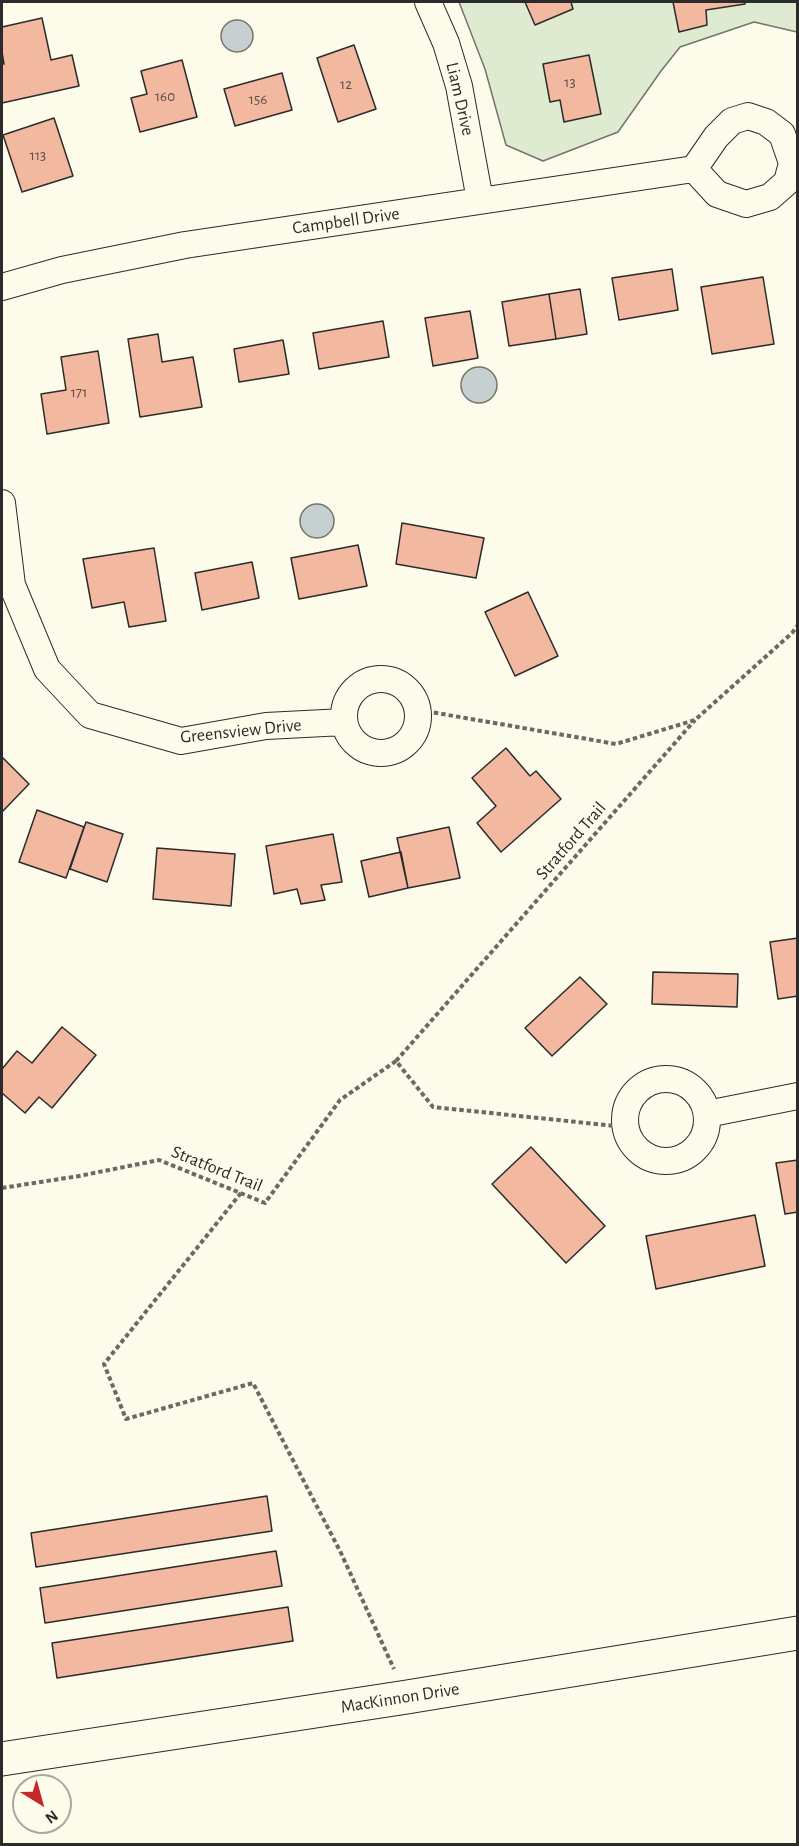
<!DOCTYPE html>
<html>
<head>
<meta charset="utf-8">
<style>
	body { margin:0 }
	#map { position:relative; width:799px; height:1846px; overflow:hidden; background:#fdfbea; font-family:"Alegreya Sans",sans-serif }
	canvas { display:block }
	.frame { position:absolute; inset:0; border:3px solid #2b2b2b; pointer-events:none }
	.north { position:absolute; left:12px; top:1774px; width:60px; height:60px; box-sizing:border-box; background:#fdfbea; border:2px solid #a9a89e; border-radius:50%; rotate:143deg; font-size:16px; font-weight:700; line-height:24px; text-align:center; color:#2b2b2b }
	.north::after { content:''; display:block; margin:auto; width:21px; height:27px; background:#c62828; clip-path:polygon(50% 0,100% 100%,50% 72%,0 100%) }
</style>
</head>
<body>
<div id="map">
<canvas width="799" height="1846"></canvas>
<div class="frame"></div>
<div class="north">N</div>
</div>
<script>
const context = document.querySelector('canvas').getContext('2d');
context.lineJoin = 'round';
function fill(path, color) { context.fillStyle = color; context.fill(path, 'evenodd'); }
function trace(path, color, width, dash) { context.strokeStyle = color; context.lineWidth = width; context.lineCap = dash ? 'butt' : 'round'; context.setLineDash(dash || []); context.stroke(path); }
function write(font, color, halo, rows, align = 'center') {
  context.font = font + ' "Alegreya Sans",sans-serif'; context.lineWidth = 4.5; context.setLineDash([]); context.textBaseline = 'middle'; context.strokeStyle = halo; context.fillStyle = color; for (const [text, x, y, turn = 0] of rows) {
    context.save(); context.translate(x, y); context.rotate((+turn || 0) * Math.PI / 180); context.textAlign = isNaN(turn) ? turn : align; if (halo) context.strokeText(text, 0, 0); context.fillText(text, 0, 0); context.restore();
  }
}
const green = new Path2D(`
	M459,2H797V32L754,22L680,47L661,71L618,132L543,161L506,145L485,69Z`);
const water = new Path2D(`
	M221 36a16 16 0 1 1 32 0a16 16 0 1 1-32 0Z
	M461 385a18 18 0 1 1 36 0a18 18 0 1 1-36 0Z
	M300 521a17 17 0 1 1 34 0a17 17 0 1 1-34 0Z`);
const building = new Path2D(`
	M525,2H571L573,9L535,25Z
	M673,2H745V4L706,10L707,25L679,32Z
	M42,18L51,60L72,55L79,86L2,103V64H4L2,52V27Z
	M354,45L376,109L338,122L317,58Z
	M589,55L601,114L564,122L560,100L550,102L543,64Z
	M182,60L197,117L140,132L131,98L147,94L141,71Z
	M282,73L292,110L235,126L224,89Z
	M54,118L73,176L22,192L3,135Z
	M672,269L678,310L619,320L612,278Z
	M763,277L774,344L712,354L701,287Z
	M580,289L587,334L556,339L549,294Z
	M549,294L556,339L509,346L502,302Z
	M470,311L478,358L433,366L425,318Z
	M383,321L389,357L319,369L313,333Z
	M158,334L162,362L193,357L202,407L140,417L128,339Z
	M283,340L289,374L239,382L234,349Z
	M98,351L109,423L47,434L41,394L66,390L61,357Z
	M402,523L484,538L476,578L396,564Z
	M358,545L367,586L299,599L291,558Z
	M154,548L166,621L129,627L124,602L92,608L83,559Z
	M252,562L259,598L202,610L195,573Z
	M528,592L558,656L515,676L485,612Z
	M506,748L530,776L536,771L561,799L501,852L477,823L496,806L472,778Z
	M2,757L29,784L2,812Z
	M37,810L84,827L66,878L19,862Z
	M86,822L123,834L107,882L70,869Z
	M449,827L460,878L408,888L397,838Z
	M333,834L342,882L321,885L325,900L301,904L297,889L274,894L266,846Z
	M157,848L235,854L231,906L153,899Z
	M401,852L408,888L369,897L361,861Z
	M798,938V996L778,999L770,942Z
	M653,972L738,974L737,1007L652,1004Z
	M580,977L607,1004L552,1056L525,1028Z
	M62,1027L96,1055L52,1108L39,1097L25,1113L2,1093V1069L17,1051L32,1063Z
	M531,1147L605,1226L566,1263L492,1184Z
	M798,1160V1212L785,1214L776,1163Z
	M755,1215L765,1266L656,1289L646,1236Z
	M267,1496L272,1531L36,1567L31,1533Z
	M276,1551L282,1586L45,1623L40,1588Z
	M288,1607L293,1641L57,1678L52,1643Z`);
const path = new Path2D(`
	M419,710L616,744L695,720L792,633L798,625
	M396,1061L695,720
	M2,1188L79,1176L159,1160L265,1203L340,1100L396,1061L433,1107L625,1127
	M241,1193L104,1364L126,1419L253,1383L341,1553L394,1669`);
const street = new Path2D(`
	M428,2L446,43L459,86L480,200
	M2,287L62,270L185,245L694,169L716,137L732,121L748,116L766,122L782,134L792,163L787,182L770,197L746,204L717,194L694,169
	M2,503L12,585L47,669L90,715L181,741L266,726L344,722
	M344 716a37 37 0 1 1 74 0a37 37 0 1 1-74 0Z
	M625 1120a41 41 0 1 1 82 0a41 41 0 1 1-82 0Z
	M707,1114L798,1096`);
const secondary = new Path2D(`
	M2,1759L407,1697L798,1633`);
const numberNames = [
	["13",570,82],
	["12",346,84],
	["160",165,96],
	["156",258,99],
	["113",38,155],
	["171",79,392]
];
const streetNames = [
	["Liam Drive",460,99,77],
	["Campbell Drive",346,221,-8],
	["Greensview Drive",241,731,-6],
	["Stratford Trail",571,841,-49],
	["Stratford Trail",217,1169,22],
	["MacKinnon Drive",400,1698,-9]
];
fill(green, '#deebd1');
trace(green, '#74746e', 1.5);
fill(water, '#c7d0d0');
trace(water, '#74746e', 1.5);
fill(building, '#f2b8a0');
trace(building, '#2b2b2b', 1.5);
trace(street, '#2b2b2b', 28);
trace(secondary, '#2b2b2b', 35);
trace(path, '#6a6964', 4, [4.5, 3]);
trace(street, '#fdfbea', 26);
trace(secondary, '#fdfbea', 33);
write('15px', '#5d4e48', null, numberNames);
write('18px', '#2b2b2b', '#fdfbea', streetNames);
</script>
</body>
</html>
